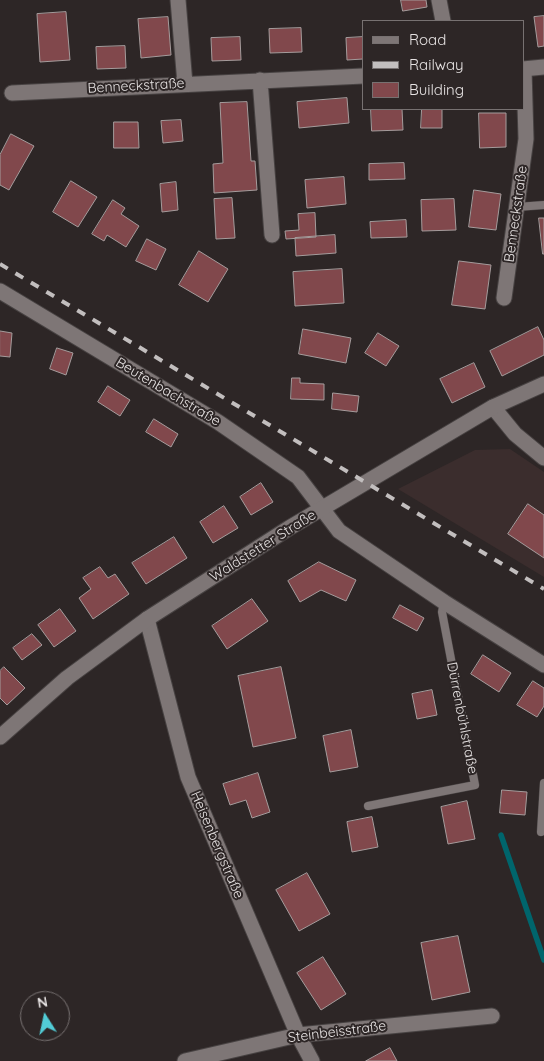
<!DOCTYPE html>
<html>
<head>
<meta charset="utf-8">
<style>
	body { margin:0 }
	#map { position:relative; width:544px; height:1061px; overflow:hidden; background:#2d2626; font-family:Quicksand,sans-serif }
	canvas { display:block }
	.legend { position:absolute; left:362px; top:20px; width:162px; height:90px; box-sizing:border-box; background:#2d2626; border:1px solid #777171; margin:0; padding:6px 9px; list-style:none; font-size:15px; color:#e6e2e2 }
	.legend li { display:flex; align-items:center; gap:10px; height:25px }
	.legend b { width:25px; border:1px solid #777171 }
	.north { position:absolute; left:20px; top:991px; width:50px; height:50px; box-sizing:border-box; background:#2d2626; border:1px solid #777171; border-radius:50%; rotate:350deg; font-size:14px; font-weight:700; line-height:20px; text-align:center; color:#e6e2e2 }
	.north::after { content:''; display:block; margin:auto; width:18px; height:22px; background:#52ccd6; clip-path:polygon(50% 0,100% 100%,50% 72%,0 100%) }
</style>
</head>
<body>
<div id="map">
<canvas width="544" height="1061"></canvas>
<ul class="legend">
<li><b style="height:6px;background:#7e7676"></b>Road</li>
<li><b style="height:6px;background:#c2bebe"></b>Railway</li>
<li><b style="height:14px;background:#81484c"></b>Building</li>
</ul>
<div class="north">N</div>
</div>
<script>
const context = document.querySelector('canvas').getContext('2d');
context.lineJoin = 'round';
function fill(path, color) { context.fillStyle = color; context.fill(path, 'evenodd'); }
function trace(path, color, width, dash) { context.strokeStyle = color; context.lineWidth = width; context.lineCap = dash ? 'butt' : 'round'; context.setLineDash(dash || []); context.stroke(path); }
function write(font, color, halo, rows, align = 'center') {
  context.font = font + ' Quicksand,sans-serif'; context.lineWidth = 4; context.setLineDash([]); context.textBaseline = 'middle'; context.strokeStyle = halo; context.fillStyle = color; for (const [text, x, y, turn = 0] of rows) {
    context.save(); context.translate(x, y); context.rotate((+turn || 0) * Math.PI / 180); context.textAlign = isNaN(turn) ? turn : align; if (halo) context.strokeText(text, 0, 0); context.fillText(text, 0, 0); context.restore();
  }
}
const built = new Path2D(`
	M510,449L544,472V577L398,489L475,450Z`);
const stream = new Path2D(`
	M501,835L544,960`);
const building = new Path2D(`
	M401,0H426L427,7L403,11Z
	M66,12L70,60L40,62L37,14Z
	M544,16V46L538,47L534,17Z
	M168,17L171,55L141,58L138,19Z
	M301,28L302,52L270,53L269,29Z
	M240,37L241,60L212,61L211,38Z
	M363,37V59L347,60L346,38Z
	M125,46L126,68L97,69L96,47Z
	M347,98L349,123L299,128L297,102Z
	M247,102L251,161H255L257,190L214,193L213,164L223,163L220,103Z
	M371,109H402L403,130L372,131Z
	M422,109H442V128H421Z
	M479,113H506V147L480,148Z
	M181,120L183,141L163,143L161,121Z
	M114,122H138L139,148H114Z
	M11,134L34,146L9,190L0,185V155Z
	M404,163L405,179L369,180V164Z
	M344,177L346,204L307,208L305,180Z
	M71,181L97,197L78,227L53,212Z
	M176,182L178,210L162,212L160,184Z
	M474,190L501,194L496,230L469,227Z
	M232,198L235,238L216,239L214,199Z
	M454,199L456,230L422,231L421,200Z
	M113,200L125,208L121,214L139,226L126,247L107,235L104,241L92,234Z
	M315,213L316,237L286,239L285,231L299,230L298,214Z
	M539,218H544V254H543Z
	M406,220L407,237L371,238L370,222Z
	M335,235L336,253L296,256L295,238Z
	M147,239L166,249L156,270L136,261Z
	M199,251L228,269L208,302L179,285Z
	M459,261L491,265L485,309L452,305Z
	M342,269L344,303L295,306L293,272Z
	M538,327L544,340V355L502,376L490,351Z
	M303,329L351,338L346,363L299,354Z
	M0,331L12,333L10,357L0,356Z
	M378,333L399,346L386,366L365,353Z
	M57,348L73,353L66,375L50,369Z
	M474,363L485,387L452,403L440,379Z
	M292,378H300V383L324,384V400L291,399Z
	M108,386L130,400L120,416L98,402Z
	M333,393L359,396L357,412L332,409Z
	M154,419L178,434L171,447L146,432Z
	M261,483L273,502L251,515L240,497Z
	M528,504L544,515V558L508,534Z
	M224,506L238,528L213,543L200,522Z
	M174,537L187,558L146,584L132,563Z
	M319,562L356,580L346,601L321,590L300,602L288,581Z
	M100,567L108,578L115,574L129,594L93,619L79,598L91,589L83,578Z
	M252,599L268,621L227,649L212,626Z
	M400,605L424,618L417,631L393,618Z
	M60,609L76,631L54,647L38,625Z
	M32,634L42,645L22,660L13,648Z
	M483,655L511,673L499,692L471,674Z
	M4,667L25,688L7,705L0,698V671Z
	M281,667L296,738L253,747L238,676Z
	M533,681L544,688V706L537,717L517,705Z
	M432,690L437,715L417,719L412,694Z
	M351,730L358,767L330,772L323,736Z
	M258,773L270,812L252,818L246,800L230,805L223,784Z
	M502,790L527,792L525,815L500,813Z
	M467,801L475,839L448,844L441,807Z
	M372,817L378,847L352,852L347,822Z
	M307,873L330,914L299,931L276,890Z
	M458,936L470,992L432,1000L421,943Z
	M323,957L346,994L321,1010L297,973Z
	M390,1048L397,1061H366Z`);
const lane = new Path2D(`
	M517,207L544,205
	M368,806L475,785L442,612L444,602
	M541,832L544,783`);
const street = new Path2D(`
	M178,0L185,84
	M439,0L443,21
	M523,69L544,67
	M260,80L272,235
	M12,93L363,76
	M0,291L218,422L298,477L339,531L444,602L544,665
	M504,298L526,139L524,69
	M493,407L515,434L544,458
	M147,619L188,777L298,1035L312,1061
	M185,1061L298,1035L492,1016`);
const secondary = new Path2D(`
	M0,737L67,678L147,619L289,528L493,407L544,384`);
const rail = new Path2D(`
	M0,264L544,589`);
const streetNames = [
	["Benneckstraße",136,86,-3],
	["Benneckstraße",516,214,-82],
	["Beutenbachstraße",168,392,31],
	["Waldstetter Straße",263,546,-32],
	["Dürrenbühlstraße",462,718,79],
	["Heisenbergstraße",217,845,67],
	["Steinbeisstraße",337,1032,-7]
];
fill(built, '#3b2d2d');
trace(stream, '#00656c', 5.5);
fill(building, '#81484c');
trace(building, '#a59c9c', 1);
trace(lane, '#474242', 9);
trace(street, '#474242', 17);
trace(secondary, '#474242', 17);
trace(lane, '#7e7676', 8);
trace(street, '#7e7676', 15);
trace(secondary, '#7e7676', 15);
trace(rail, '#c2bebe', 4, [9, 9]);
write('14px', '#e6e2e2', '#2d2626', streetNames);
</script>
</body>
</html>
